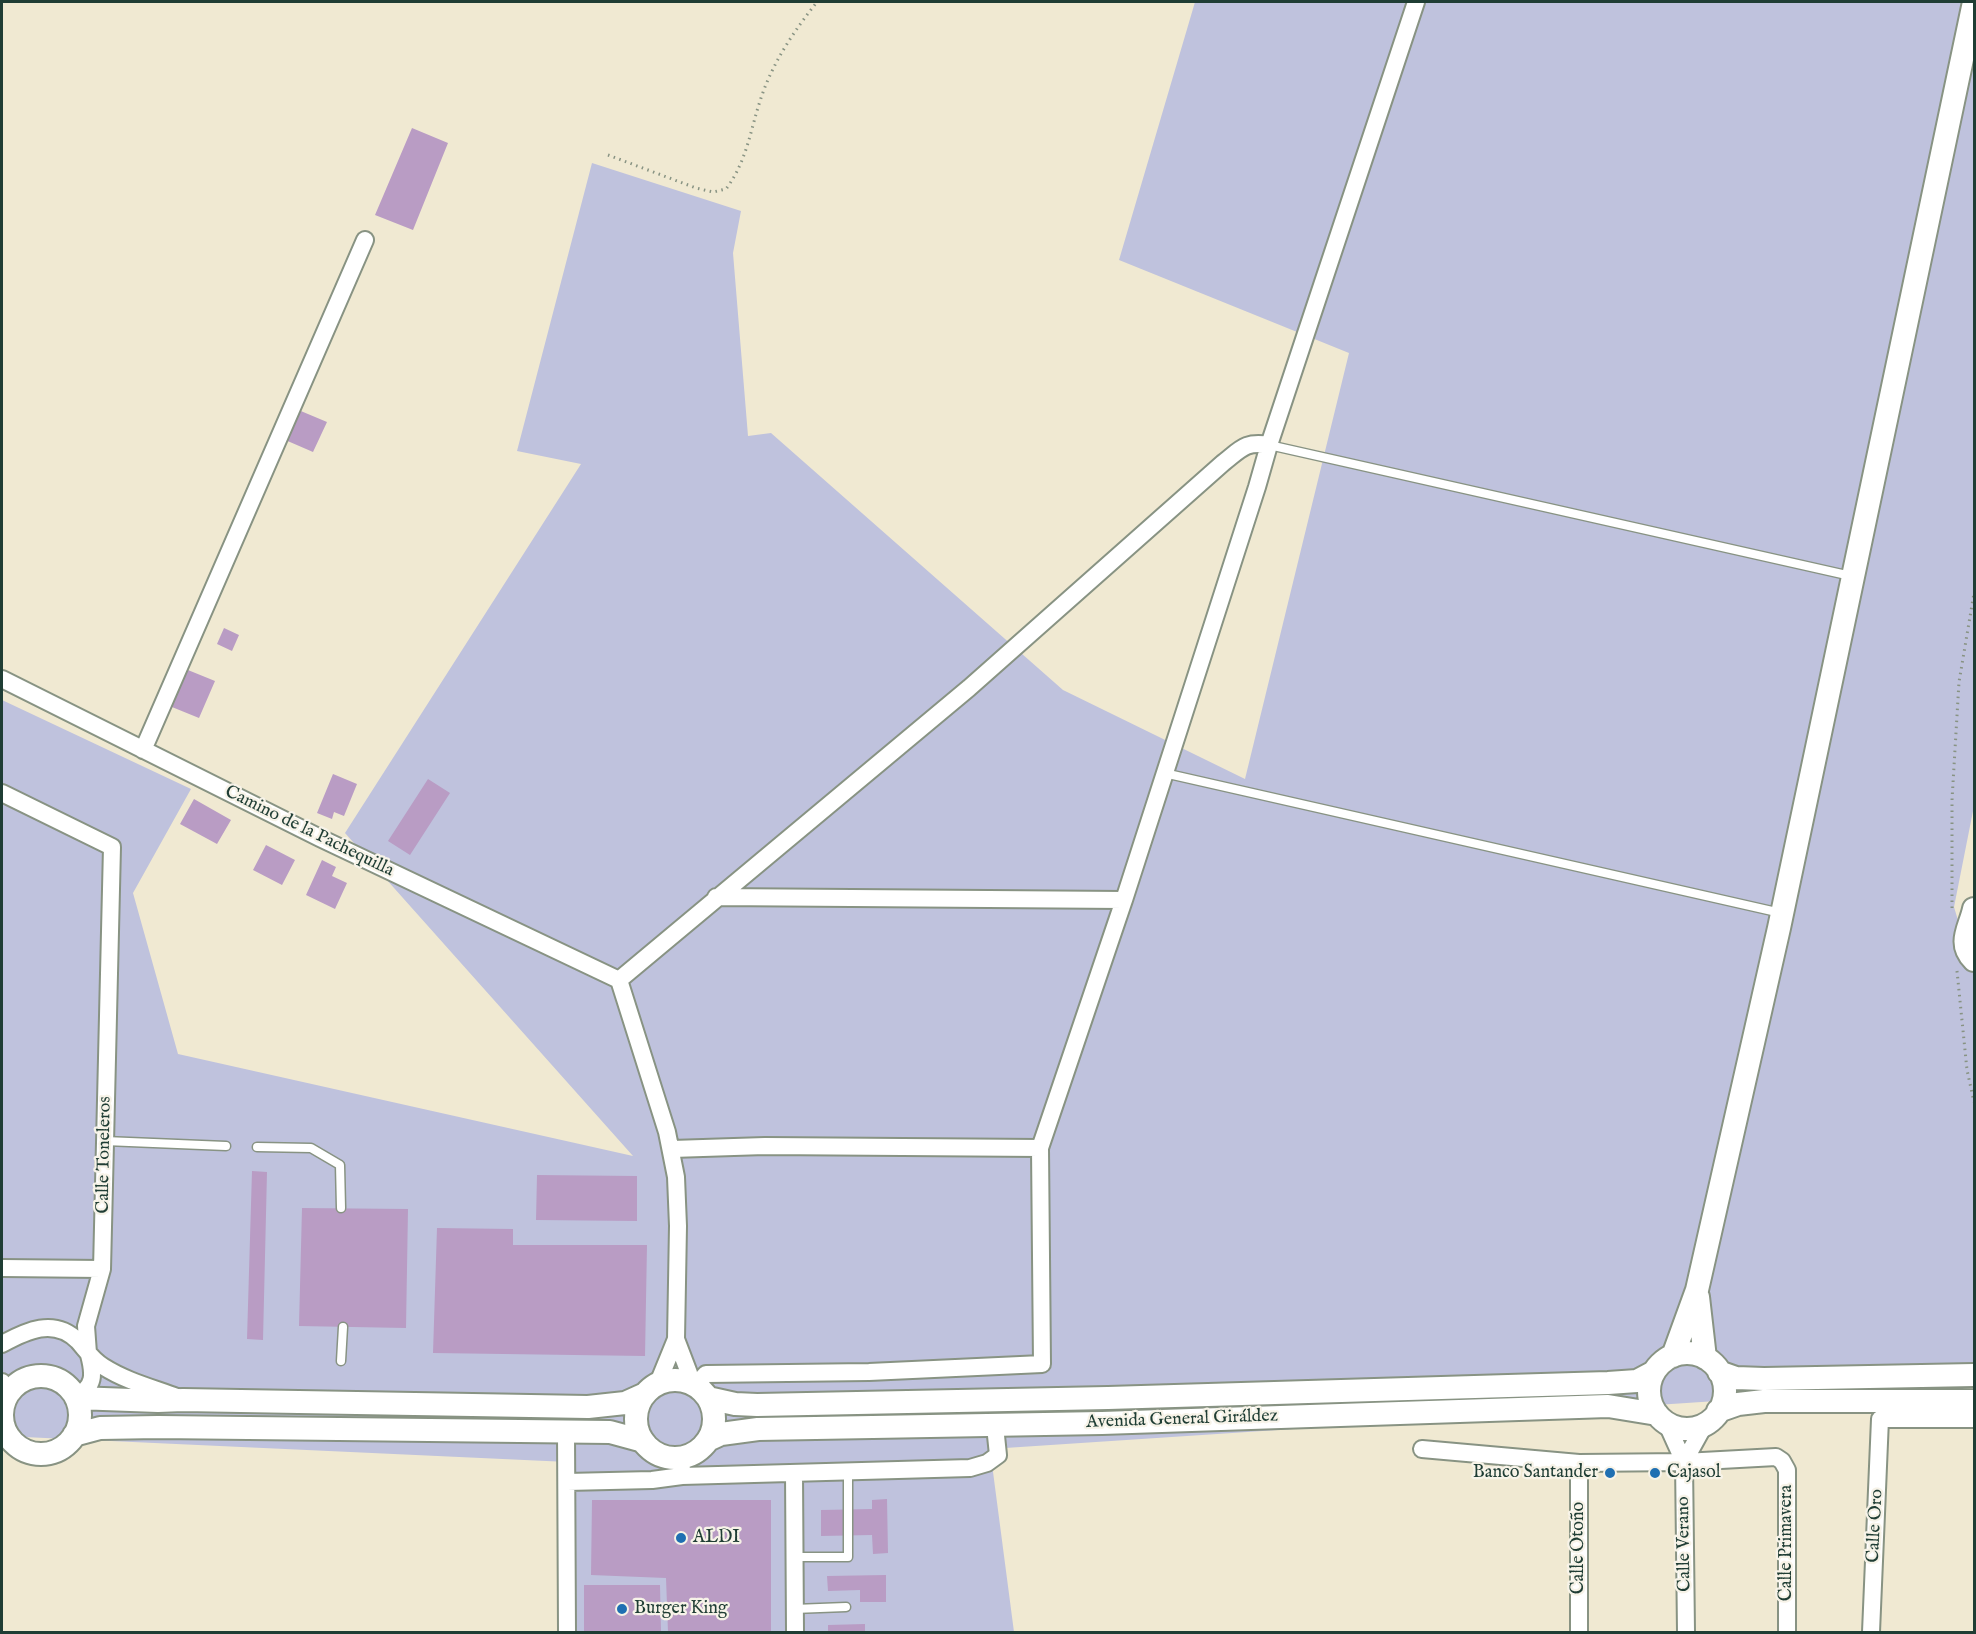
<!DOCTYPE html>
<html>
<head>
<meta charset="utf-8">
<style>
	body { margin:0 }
	#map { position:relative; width:1976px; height:1634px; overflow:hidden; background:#f0e9d2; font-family:"IM FELL English",serif }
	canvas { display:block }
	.frame { position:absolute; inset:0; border:3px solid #1f3d34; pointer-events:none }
</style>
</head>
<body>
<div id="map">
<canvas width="1976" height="1634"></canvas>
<div class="frame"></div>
</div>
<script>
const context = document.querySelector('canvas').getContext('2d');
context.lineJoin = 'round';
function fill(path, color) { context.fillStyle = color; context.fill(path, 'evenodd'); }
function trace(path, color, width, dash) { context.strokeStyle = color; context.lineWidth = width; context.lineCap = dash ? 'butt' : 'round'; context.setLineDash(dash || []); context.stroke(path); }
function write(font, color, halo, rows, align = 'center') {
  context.font = font + ' "IM FELL English",serif'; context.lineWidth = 4.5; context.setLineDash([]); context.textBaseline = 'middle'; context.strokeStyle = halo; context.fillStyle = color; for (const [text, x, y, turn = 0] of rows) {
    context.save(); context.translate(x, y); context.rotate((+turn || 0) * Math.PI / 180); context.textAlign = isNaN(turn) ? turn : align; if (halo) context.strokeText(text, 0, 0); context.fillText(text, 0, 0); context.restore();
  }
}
const industrial = new Path2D(`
	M1195,2H1974V806L1954,907L1974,973V1384L990,1449L1014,1632H568V1462L2,1436V700L191,789L133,893L178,1054L633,1156L345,833L581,464L517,451L592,163L741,211L733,253L748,436L771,433L1063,690L1245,779L1349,353L1119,260Z`);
const building = new Path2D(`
	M412,128L448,143L413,230L375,215Z
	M296,409L327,422L313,452L283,439Z
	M224,628L239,635L232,651L217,644Z
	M183,668L215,681L199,718L167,705Z
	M333,774L357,784L344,816L334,812L332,819L317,813Z
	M428,779L450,793L410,855L388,841Z
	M194,799L231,820L217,844L180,824Z
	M266,845L295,860L282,885L253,870Z
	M322,860L336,867L332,876L347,883L335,909L306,895Z
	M252,1171L267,1172L263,1340L247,1339Z
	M537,1175L637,1176V1221L536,1220Z
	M302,1208L408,1209L406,1328L299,1326Z
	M437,1228L513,1229V1245H647L645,1356L433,1353Z
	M887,1499L888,1553L873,1554L872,1535L821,1536V1510L872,1509V1500Z
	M592,1500H771V1632H668L666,1578L591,1575Z
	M886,1575V1602H860V1590L828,1591L827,1576Z
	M584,1585H660L661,1632H584Z
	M865,1624V1632H828V1625Z`);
const path = new Path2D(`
	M608,155L696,188L713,192L726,189C747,161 750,131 761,98C773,62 794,31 817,2
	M1952,908V800L1959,682L1974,593
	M1957,971L1967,1070L1974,1102`);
const lane = new Path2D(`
	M1269,445L1851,576
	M1164,773L1781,913
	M105,1141L226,1146
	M257,1147L311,1148L340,1165L341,1208
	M341,1361L343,1327
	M794,1557H848V1472
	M794,1609L846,1607`);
const street = new Path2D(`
	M2,679L320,838L619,980
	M143,750L365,240
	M2,793L112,847L102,1269L86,1326L88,1353
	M1124,900L1257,487L1269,445L1416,2
	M619,980L969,688L1223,463C1241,449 1245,441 1269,445
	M619,980L667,1132L676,1177L678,1226L676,1339L658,1383
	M672,1149L765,1146L1040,1148L1124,900L716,897
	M2,1268L102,1269
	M676,1339L689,1373L690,1382
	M2,1344C26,1331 54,1317 78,1341C86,1350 93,1361 104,1367C126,1381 153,1388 177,1397
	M2,1382L4,1404
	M696,1385L706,1374L869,1372L1042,1364L1040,1148
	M76,1396C95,1387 94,1374 89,1355
	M1666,1422L1684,1462L1686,1632
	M566,1432L567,1632
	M1422,1449L1579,1463L1684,1462L1776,1457L1782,1461L1787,1470V1632
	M681,1457L682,1476
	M1684,1462L1705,1424
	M1579,1463V1632
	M794,1473L795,1632
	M567,1482L652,1480L682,1476L970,1468L987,1463L998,1455L995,1426
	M1871,1632L1880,1419H1974`);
const secondary = new Path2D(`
	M1974,909C1970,928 1957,943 1974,960
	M1698,1297L1705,1358
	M1649 1391a38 38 0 1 1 76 0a38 38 0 1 1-76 0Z
	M1673,1356L1697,1290L1779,928L1974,2
	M1719,1372L1736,1378L1764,1379L1974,1375
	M2 1415a39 39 0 1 1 78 0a39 39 0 1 1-78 0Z
	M636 1419a39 39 0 1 1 78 0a39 39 0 1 1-78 0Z
	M76,1398L158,1401L183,1400L588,1407L625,1403L645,1394
	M708,1398L735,1404L757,1405L1108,1398L1608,1383L1637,1381L1654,1372
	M1718,1411L1738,1404L1764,1401H1974
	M74,1435L100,1428L158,1427L610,1432L643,1441
	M708,1440L721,1434L758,1429L1102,1423L1608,1406L1657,1414`);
const markers = [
	[1610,1473,6,"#1f6fb2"],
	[1655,1473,6,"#1f6fb2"],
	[681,1538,6,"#1f6fb2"],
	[622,1609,6,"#1f6fb2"]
];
const streetNames = [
	["Camino de la Pachequilla",309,832,26],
	["Calle Toneleros",105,1155,-89],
	["Avenida General Giráldez",1182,1420,-2],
	["Calle Oro",1876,1526,-87],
	["Calle Primavera",1787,1543,-90],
	["Calle Verano",1685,1544,-91],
	["Calle Otoño",1579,1548,-90]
];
const poiNames = [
	["Banco Santander",1598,1473,"right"],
	["Cajasol",1667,1473],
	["ALDI",693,1538],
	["Burger King",634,1609]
];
fill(industrial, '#bfc2dd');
fill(building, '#b99cc4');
trace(lane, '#889383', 11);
trace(street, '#889383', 20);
trace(secondary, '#889383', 26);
trace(path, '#889383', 3, [1.5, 4.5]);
trace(lane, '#fff', 8);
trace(street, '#fff', 16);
trace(secondary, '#fff', 22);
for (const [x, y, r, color] of markers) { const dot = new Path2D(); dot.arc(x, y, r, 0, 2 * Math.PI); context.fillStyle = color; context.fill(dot); trace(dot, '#f7f3e8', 2); }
write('18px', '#1f3d34', '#f7f3e8', streetNames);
write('18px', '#1f3d34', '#f7f3e8', poiNames, 'left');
</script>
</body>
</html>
